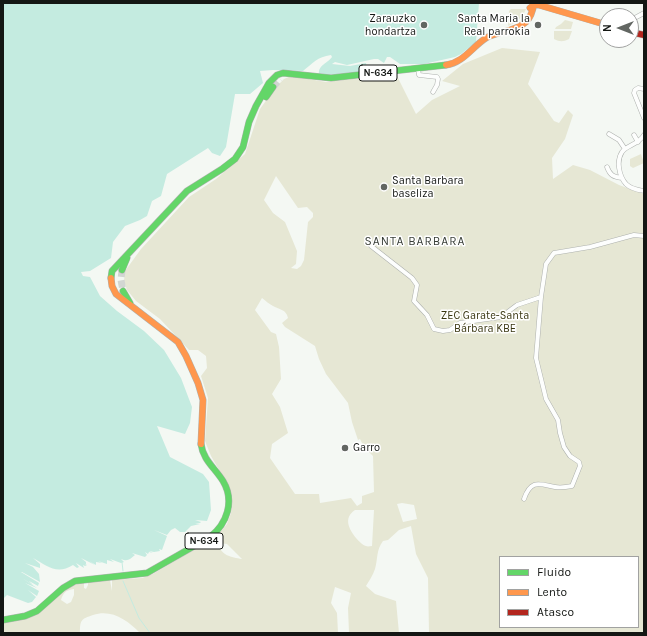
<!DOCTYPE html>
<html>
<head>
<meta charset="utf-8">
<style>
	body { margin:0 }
	#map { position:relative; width:647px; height:636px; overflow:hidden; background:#f4f8f3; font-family:Karla,sans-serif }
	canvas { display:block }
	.frame { position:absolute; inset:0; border:4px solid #141714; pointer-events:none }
	.legend { position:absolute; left:499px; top:556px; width:140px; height:72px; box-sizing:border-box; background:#fff; border:1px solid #a1a2a1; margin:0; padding:5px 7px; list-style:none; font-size:12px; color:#141714 }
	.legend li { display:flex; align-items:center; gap:8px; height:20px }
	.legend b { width:20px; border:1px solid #a1a2a1 }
	.north { position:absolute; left:599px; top:8px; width:40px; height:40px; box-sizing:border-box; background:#fff; border:1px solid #a1a2a1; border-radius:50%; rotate:270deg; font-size:11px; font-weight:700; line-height:16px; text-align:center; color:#141714 }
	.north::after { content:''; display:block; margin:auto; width:14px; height:18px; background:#626662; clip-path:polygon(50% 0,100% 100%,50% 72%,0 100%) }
</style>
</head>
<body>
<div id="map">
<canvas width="647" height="636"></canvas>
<div class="frame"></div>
<ul class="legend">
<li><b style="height:5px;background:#63d668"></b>Fluido</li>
<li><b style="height:5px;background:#ff974d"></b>Lento</li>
<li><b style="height:5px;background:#b3261e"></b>Atasco</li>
</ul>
<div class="north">N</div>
</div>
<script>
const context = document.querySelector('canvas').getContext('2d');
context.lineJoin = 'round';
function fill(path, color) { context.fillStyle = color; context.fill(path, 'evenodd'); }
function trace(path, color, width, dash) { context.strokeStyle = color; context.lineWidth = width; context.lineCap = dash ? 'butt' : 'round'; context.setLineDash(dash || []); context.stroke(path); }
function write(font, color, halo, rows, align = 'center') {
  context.font = font + ' Karla,sans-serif'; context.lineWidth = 3; context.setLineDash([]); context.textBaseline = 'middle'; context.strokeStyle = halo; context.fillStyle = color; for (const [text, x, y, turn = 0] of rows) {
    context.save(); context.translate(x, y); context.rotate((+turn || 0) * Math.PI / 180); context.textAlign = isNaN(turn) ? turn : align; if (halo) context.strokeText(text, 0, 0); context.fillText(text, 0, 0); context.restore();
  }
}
const green = new Path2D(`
	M511,9H526C522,18 517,22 508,26L509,11Z
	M565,20L573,22L571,29H555L556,27L561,24Z
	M554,31H572L569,39C563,42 560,42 554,39Z
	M502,48L540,52L528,84L554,121L559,123L568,110L573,115L565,139L552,158L553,179L573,165L590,170L619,185L644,194V633H429L428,578L416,554L411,526L399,530L388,540L383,541C376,550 378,559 375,569C373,575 369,581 366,586L375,594L396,601L399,633H349L348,608L351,593L335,587L331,603L337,613L338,633H140C127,620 112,609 93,615C81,619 80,620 80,633H3V623C11,621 23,620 31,616C49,605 61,587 84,582V588L86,589L88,585V582L110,580L112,591V580L142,578L153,574L217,536L227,524L231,513L232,499L230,489L211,456L205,441L208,398L201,376L207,368L206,356L198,350H189L160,319L136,301L127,290L124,281L125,271L141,249L189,197L216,179L245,154L260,109L275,88L284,79L291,76L326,82L396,74L416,114L432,100L460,86L442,81L463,64ZM276,176L298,208L307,207L313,213V217L308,222L304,260L301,266L297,269L291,268L296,264L297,251L285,222L273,213L264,200ZM262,298C266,301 269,304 273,306C280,310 286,309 288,318L282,323L285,327L315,346L319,359L326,374L348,403L352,422L358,440L360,439L364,447L373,456L374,492L362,496V503L357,506L351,498L320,503L319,494H295L270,458L272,444L288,433L280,407L272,394L281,379L279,347L276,334L271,332L255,310ZM402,503L414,505L417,519L403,522L397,504ZM355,510H374L372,546C370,546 368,547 366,546C362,545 359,541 356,538C349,529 343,518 355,510ZM218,543L227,544L242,559C231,557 221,556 218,543ZM500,557H638V627H500ZM74,589V595L71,602L67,604L61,600C63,593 66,590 74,589Z
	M641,154L644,163L633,168L630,166V159Z`);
const water = new Path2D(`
	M3,3H479L476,42L461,54L455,57L424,64H400L390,57H387L384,63L378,59H374L347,65L335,62L332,64L350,66L366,63L367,71L330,75L319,74C318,65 328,63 332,57L331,55C317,57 313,63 303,71L273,70L260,71L263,83L250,94H235L226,147L220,156L212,153L208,148L167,174L161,196L152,201L147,216L140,220L125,226L113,242L111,258L90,271L81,272L83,276L90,277L100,296L117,311L144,331L164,350L181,378L192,407L190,423L185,434L157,426L170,457L203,474L209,482L211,510L207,521L195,520L201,522L200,523H195L200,524L191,526L185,532H180L175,528L171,530L167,535L154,530L167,536L162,550L159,549L160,551L154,552L149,551L153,553L149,552L148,554L145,552L147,555L145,557L132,553L135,555C130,559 128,562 121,559L124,562L121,563L110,559L114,562L107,560V564L98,561L102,563L96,562V565L89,561L95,565L81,558L86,562V564H85L87,565L85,566L83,565L84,568L76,563L79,567L77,568L73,565C57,575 47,566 33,558L40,564V568L25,563L33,567L39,574L40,582L22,572H21L39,583L38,586L29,581L33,585L22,578L37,588L25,583L39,591L37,596L28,590L36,597L32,602L28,603L7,595L3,599Z`);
const stream = new Path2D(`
	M122,562L123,571
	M123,581L139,618L150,633`);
const highwayTunnel = new Path2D(`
	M273,87L280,79
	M122,270L121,280L123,291`);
const street = new Path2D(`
	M631,20L644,13
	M604,24L603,28L607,30
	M418,69L419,75L437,77L438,79L437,85L433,92
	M644,89L638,88L635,90L634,93L644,118
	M609,134L619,140L625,149
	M634,135L638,142
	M644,135C638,145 627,145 622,152C616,161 619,176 626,184C631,189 638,190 644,191
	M607,167C610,175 613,177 622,178
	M371,246L412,278L417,285L414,301L427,315L434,329L443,331L450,330L460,323L501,317L517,305L541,297
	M524,499C531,479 539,484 555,487C561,488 567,487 572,486L580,466L579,462L570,456L564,447L560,433L558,420L546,399L536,358L541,297L546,264L554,253L590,247L634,235L644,236`);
const fast = new Path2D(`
	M266,97L273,87
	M122,270L127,258
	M111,278L112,271L187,191L222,169L235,159L243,147L249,122L256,106L269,83L277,75L283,73L331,78L446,65
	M123,291L130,303
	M3,620L25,616L37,611L63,588L75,581L147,573L210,537C227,524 235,501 223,481C215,468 203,460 201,444`);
const slow = new Path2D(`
	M530,8L534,5H539L607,25
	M446,65C463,63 472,47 486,38C498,31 515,32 526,22C531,17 533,10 534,3
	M111,278L112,286L116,294L178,342L186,356L198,383L203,400L201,444`);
const jam = new Path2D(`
	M631,32L644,35`);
const markers = [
	[424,25,4,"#626662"],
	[538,25,4,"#626662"],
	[384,187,4,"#626662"],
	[345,448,4,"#626662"]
];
const shields = [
	[378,73,38],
	[204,541,38]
];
const shieldNames = [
	["N-634",378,73],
	["N-634",204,541]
];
const poiNames = [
	["Zarauzko",416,19],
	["hondartza",416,32],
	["Santa Maria la",530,19],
	["Real parrokia",530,32],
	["Santa Barbara",392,181,"left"],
	["baseliza",392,194,"left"],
	["Garro",353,448,"left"]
];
const parkNames = [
	["ZEC Garate-Santa",485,316],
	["Bárbara KBE",485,329]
];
const neighbourhoodNames = [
	["SANTA BARBARA",415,242]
];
fill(green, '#e6e7d4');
fill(water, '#c4ebe0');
trace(stream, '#c4ebe0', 1);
trace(highwayTunnel, '#d2d6d2', 7, [7, 3.5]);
trace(street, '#aeb1ae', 5);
trace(fast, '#aeb1ae', 7);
trace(slow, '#aeb1ae', 7);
trace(jam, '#aeb1ae', 7);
trace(street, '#fdfefd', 4);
trace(fast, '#63d668', 6);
trace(slow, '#ff974d', 6);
trace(jam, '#b3261e', 6);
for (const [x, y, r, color] of markers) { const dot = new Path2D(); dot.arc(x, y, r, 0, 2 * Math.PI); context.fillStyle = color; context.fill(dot); trace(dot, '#fff', 1.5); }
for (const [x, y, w] of shields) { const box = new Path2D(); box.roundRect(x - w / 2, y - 8, w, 16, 3); context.fillStyle = '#fff'; context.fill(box); trace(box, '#141714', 1); }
write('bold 10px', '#141714', null, shieldNames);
write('11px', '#141714', '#fff', poiNames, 'right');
write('11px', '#393611', '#fff', parkNames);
context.letterSpacing = '1px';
write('12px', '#383e37', '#fff', neighbourhoodNames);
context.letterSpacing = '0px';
</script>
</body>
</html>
